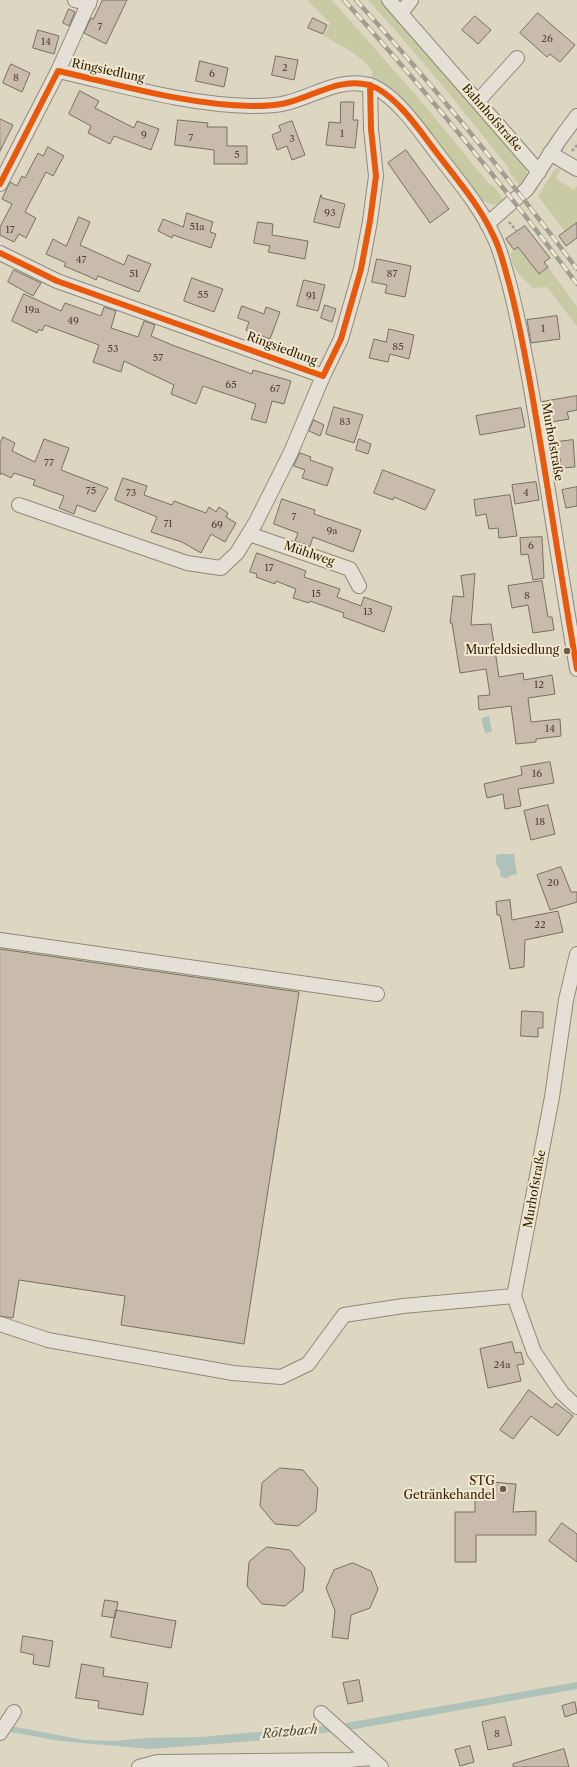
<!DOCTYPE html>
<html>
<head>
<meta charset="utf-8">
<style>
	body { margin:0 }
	canvas { display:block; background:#ddd6c0 }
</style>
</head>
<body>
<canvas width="577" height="1767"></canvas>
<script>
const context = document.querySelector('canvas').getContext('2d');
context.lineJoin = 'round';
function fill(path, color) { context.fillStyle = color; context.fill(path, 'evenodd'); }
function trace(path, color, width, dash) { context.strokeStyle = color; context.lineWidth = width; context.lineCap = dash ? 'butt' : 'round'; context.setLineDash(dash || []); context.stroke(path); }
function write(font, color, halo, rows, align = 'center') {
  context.font = font + ' "Libre Caslon Text",serif'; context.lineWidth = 4; context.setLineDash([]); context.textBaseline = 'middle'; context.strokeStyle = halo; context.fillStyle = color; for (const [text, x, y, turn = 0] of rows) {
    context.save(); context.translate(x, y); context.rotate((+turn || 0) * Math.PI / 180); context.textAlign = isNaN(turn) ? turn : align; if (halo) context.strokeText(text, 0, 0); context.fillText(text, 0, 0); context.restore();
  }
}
const green = new Path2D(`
	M307,0H332L421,101L489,184L493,186L505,201L493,205L481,200L386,87L371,76L373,72C361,55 342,46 324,36L330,23Z
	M368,0H381L525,165L527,175L520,186L510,173L508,167C463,110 417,54 368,0Z
	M557,168L561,169L556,179L574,190L577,186V223L565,232L538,196L554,170Z
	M522,243L533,257L528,260L538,274L548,267L577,307V326L547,287L533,288C521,276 514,272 510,254Z`);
const water = new Path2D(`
	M489,716L492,732L485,733L481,718Z
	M501,854H514L517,874L509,876L508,879L500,876V870L496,864V855Z
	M577,1682V1689L355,1729L279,1739L150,1749L60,1741L0,1730V1724L84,1740L116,1741L145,1738L200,1737L335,1725Z`);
const building = new Path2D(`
	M103,0H127L106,44L84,33L91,18L93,19Z
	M69,9L75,12L69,26L63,23Z
	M538,13L575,45L560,62L550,54L547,57L520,33Z
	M475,16L491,30L478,44L462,30Z
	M313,18L327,25L323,34L308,28Z
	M38,30L59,36L54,54L33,48Z
	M276,56L298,60L294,80L272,75Z
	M200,61L228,68L224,87L196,81Z
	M11,64L30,73L22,92L3,83Z
	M80,91L99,101L95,108L134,128L137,121L159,129L151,150L114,136L110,144L88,133L91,126L69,114Z
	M341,102H354L353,120H358L355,148L326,145L329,122L340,123Z
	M0,119L13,125L0,151Z
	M178,120L208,123L207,127H227V146H247V164H214V150L175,145Z
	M292,121L305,155L292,160L287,146L277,150L272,135L281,131L279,126Z
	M48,147L64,156L53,176L46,172L25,212L36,218L26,238L19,234L14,242L0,235V227L12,204L2,199L10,182L17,186L22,176L25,178L38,153L43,156Z
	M406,150L449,209L430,223L388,163Z
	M321,195L322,198L345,204L339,228L314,222Z
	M187,213L213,222L210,232L216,234L211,248L173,235L172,238L158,231L163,219L183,227Z
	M79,217L90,222L80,245L124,265L128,255L151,264L139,292L98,276L96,280L88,276L64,266L66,263L46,254L53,239L66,246Z
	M258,222L273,224L272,235L308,241L305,259L268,252L270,246L254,243Z
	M577,223V238L566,246L559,236Z
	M525,226L550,258L544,262L548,267L539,274L518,247L514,250L506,239Z
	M377,259L411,266L405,297L385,293L387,285L372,282Z
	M14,270L41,283L33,296L8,282Z
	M192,278L223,289L214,312L184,301Z
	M304,280L325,285L318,311L297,306Z
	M24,294L61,311L65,303L101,316L104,307L116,311L111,328L138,337L144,321L155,325L151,336L172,345L252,374L253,370L291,381L284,404L272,401L266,423L251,419L256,404L203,386L196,404L171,394L174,385L124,361L121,372L93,362L99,345L45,325L42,331L39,329L37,333L12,321Z
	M325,305L336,309L332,322L321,318Z
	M242,306L264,314L266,307L280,312L270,339L246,330L249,322L238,318Z
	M557,316L560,339L531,343L527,320Z
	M389,329L414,335L409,359L390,354L388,362L369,358L374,339L386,342Z
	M577,396V410L567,412L569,419L546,423L542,402Z
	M334,407L363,415L354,443L326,434Z
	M521,408L525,427L480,435L476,416Z
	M314,420L324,425L320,436L309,431Z
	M3,437L15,443L12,451L35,462L44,439L69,448L61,470L108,488L95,512L77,505L74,514L59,508L64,496L33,485L35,480L14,473L11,478L1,473L0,475V444Z
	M359,439L371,444L368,454L356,450Z
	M573,440L575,467L561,468L560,458L552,459L551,448L557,447V442Z
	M300,453L311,457L310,460L333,468L327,486L302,478L305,470L294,466Z
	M383,470L435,490L425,510L394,497L393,500L374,493Z
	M123,478L147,486L144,495L172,505L174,501L206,513L209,507L216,512L219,507L228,513L226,517L236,523L225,542L211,534L201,553L182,542L151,532L157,517L115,500Z
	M536,482L539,500L515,504L512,485Z
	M577,487V506L566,508L562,490Z
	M510,495L517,536L499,538L498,528L489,529L486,514L476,516L474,500Z
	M282,499L315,510L314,514L361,530L353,552L313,537L310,546L295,541L298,533L274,524Z
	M542,537L544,578L533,580L528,554L521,555L520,538Z
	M257,553L306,571L304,577L340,589L337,597L361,606L364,597L392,607L384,632L343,617L344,613L310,601L309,603L293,598L296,589L276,581L275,584L256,577L257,574L250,572Z
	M475,574L471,625L491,624L499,677L523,673L524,680L552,675L555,694L528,698L531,722L560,719L561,736L536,739V742L516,744L511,706L479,710L478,696L490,695L486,669L460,673L452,623H450L453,596L464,597L461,576Z
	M542,581L548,617H552L554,630L533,633L528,605L512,608L508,586Z
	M550,762L554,783L518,789L521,806L505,809L503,794L487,798L484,784L522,775L521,767Z
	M548,805L555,834L531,840L524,811Z
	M561,867L571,892H577V902L550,910L537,875Z
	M510,900L512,920L558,911L563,932L525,940L524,967L510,969L500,915H497L496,902Z
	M0,949L299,992L244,1344L121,1325L125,1296L19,1280L13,1318L0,1316Z
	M522,1011L543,1012V1028H538V1037L521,1036Z
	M512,1342L515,1353L521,1352L524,1364L517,1365L521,1381L488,1388L480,1349Z
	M529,1390L552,1408L556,1403L573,1416L558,1436L531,1416L513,1439L500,1430Z
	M280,1468L303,1470L318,1488L316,1511L298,1526L275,1524L260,1506L262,1483Z
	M492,1482L516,1484L513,1512L536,1511V1535H476V1562H455V1512H475V1496H491Z
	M562,1523L577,1534V1562L549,1541Z
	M267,1547L290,1550L305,1568L303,1591L285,1606L262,1604L247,1586L249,1562Z
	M353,1563L371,1571L378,1589L370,1608L351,1615L348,1639L332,1637L335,1611L326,1588L334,1570Z
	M105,1600L118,1602L115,1618L102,1616Z
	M116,1610L176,1621L171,1648L111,1637Z
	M23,1636L53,1641L49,1667L33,1664L34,1655L21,1652Z
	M82,1664L104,1668L103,1676L148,1683L143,1715L98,1708L99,1701L76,1698Z
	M359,1680L363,1701L348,1704L343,1683Z
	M575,1702L577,1713L565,1717L562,1706Z
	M505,1717L512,1745L488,1750L482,1722Z
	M470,1746L474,1762L460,1766L455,1750Z
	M564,1749L569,1767H513V1764Z`);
const path = new Path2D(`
	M572,151L577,145
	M509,222L519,234`);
const minor = new Path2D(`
	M75,0L89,4
	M389,0L539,172
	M401,13L411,0
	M58,71L90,0
	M478,101L517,58
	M550,153L577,169
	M0,184L58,71C121,85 187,105 252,106C263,106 275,106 286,103C313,97 339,77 369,85C392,92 416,125 430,144C452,174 478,202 493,235C500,248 503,262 507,276C518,315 525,354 532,394C548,485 561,578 577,669
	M487,224L527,189L560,139L577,116
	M0,253L57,281L323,376L341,339L361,269L370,221L376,176L371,129L370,85
	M19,505L187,563L221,568L237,553L256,522L291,452L323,376
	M249,534L350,569L359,586
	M0,940L377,994
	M577,954L566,1000L552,1097L514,1296L534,1352L562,1393L577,1407
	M0,1324L48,1340L233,1373L281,1377L308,1364L344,1315L403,1306L514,1296
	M321,1713L381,1767
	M0,1733L14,1712
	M139,1767L157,1762L350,1760L370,1758`);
const rail = new Path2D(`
	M344,0C426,91 504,186 577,284
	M356,0C434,86 508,177 577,269`);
const cycleway = new Path2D(`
	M0,184L58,71C121,85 187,105 252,106C263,106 275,106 286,103C313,97 339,77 369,85C392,92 416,125 430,144C452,174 478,202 493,235C500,248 503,262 507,276C518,315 525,354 532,394C548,485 561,578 577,669
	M0,253L57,281L323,376L341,339L361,269L370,221L376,176L371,129L370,85`);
const markers = [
	[567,651,4,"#6c5e48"],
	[503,1489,4,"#6c5e48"]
];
const numberNames = [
	["7",100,27],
	["26",547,39],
	["14",46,42],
	["2",285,68],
	["6",212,74],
	["8",16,78],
	["1",342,134],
	["9",144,135],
	["7",191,138],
	["3",292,139],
	["5",237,155],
	["93",330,213],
	["51a",197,227],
	["17",10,230],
	["47",81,260],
	["51",134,274],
	["87",392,274],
	["55",203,295],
	["91",311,296],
	["19a",32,310],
	["49",73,321],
	["1",543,329],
	["85",398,347],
	["53",113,349],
	["57",158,358],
	["65",231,385],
	["67",275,389],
	["83",345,422],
	["77",49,463],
	["75",91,491],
	["73",131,493],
	["4",526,493],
	["7",294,517],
	["71",168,524],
	["69",217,525],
	["9a",332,531],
	["6",531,546],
	["17",269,568],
	["15",316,594],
	["8",527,596],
	["13",368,612],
	["12",539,685],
	["14",550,729],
	["16",537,774],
	["18",540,822],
	["20",553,883],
	["22",540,925],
	["24a",502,1365],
	["8",497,1734]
];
const streetNames = [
	["Ringsiedlung",108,71,12],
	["Bahnhofstraße",492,118,49],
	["Ringsiedlung",282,349,20],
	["Murhofstraße",552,442,80],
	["Mühlweg",309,554,19],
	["Murhofstraße",535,1189,-80]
];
const poiNames = [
	["Murfeldsiedlung",559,651],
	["STG",495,1482],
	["Getränkehandel",495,1496]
];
const waterNames = [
	["Rötzbach",290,1732,-5]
];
fill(green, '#c8caa3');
fill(water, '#afc2b9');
fill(building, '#c9bbab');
trace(building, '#767061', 1);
trace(minor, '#8f897a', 16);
trace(path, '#a29d92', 2.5, [3, 2]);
trace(minor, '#e5e0d5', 14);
trace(rail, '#a29d92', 4.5);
trace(rail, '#f1e8ce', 3, [9]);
trace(cycleway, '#e8590c', 6);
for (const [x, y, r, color] of markers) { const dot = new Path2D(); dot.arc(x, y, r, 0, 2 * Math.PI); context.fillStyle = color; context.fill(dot); trace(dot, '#f1e8ce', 1.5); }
write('10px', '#564430', null, numberNames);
write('12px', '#2f1d07', '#f1e8ce', streetNames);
write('12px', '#2f1d07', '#f1e8ce', poiNames, 'right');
write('italic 13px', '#4f4c3c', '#f1e8ce', waterNames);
</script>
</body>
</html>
